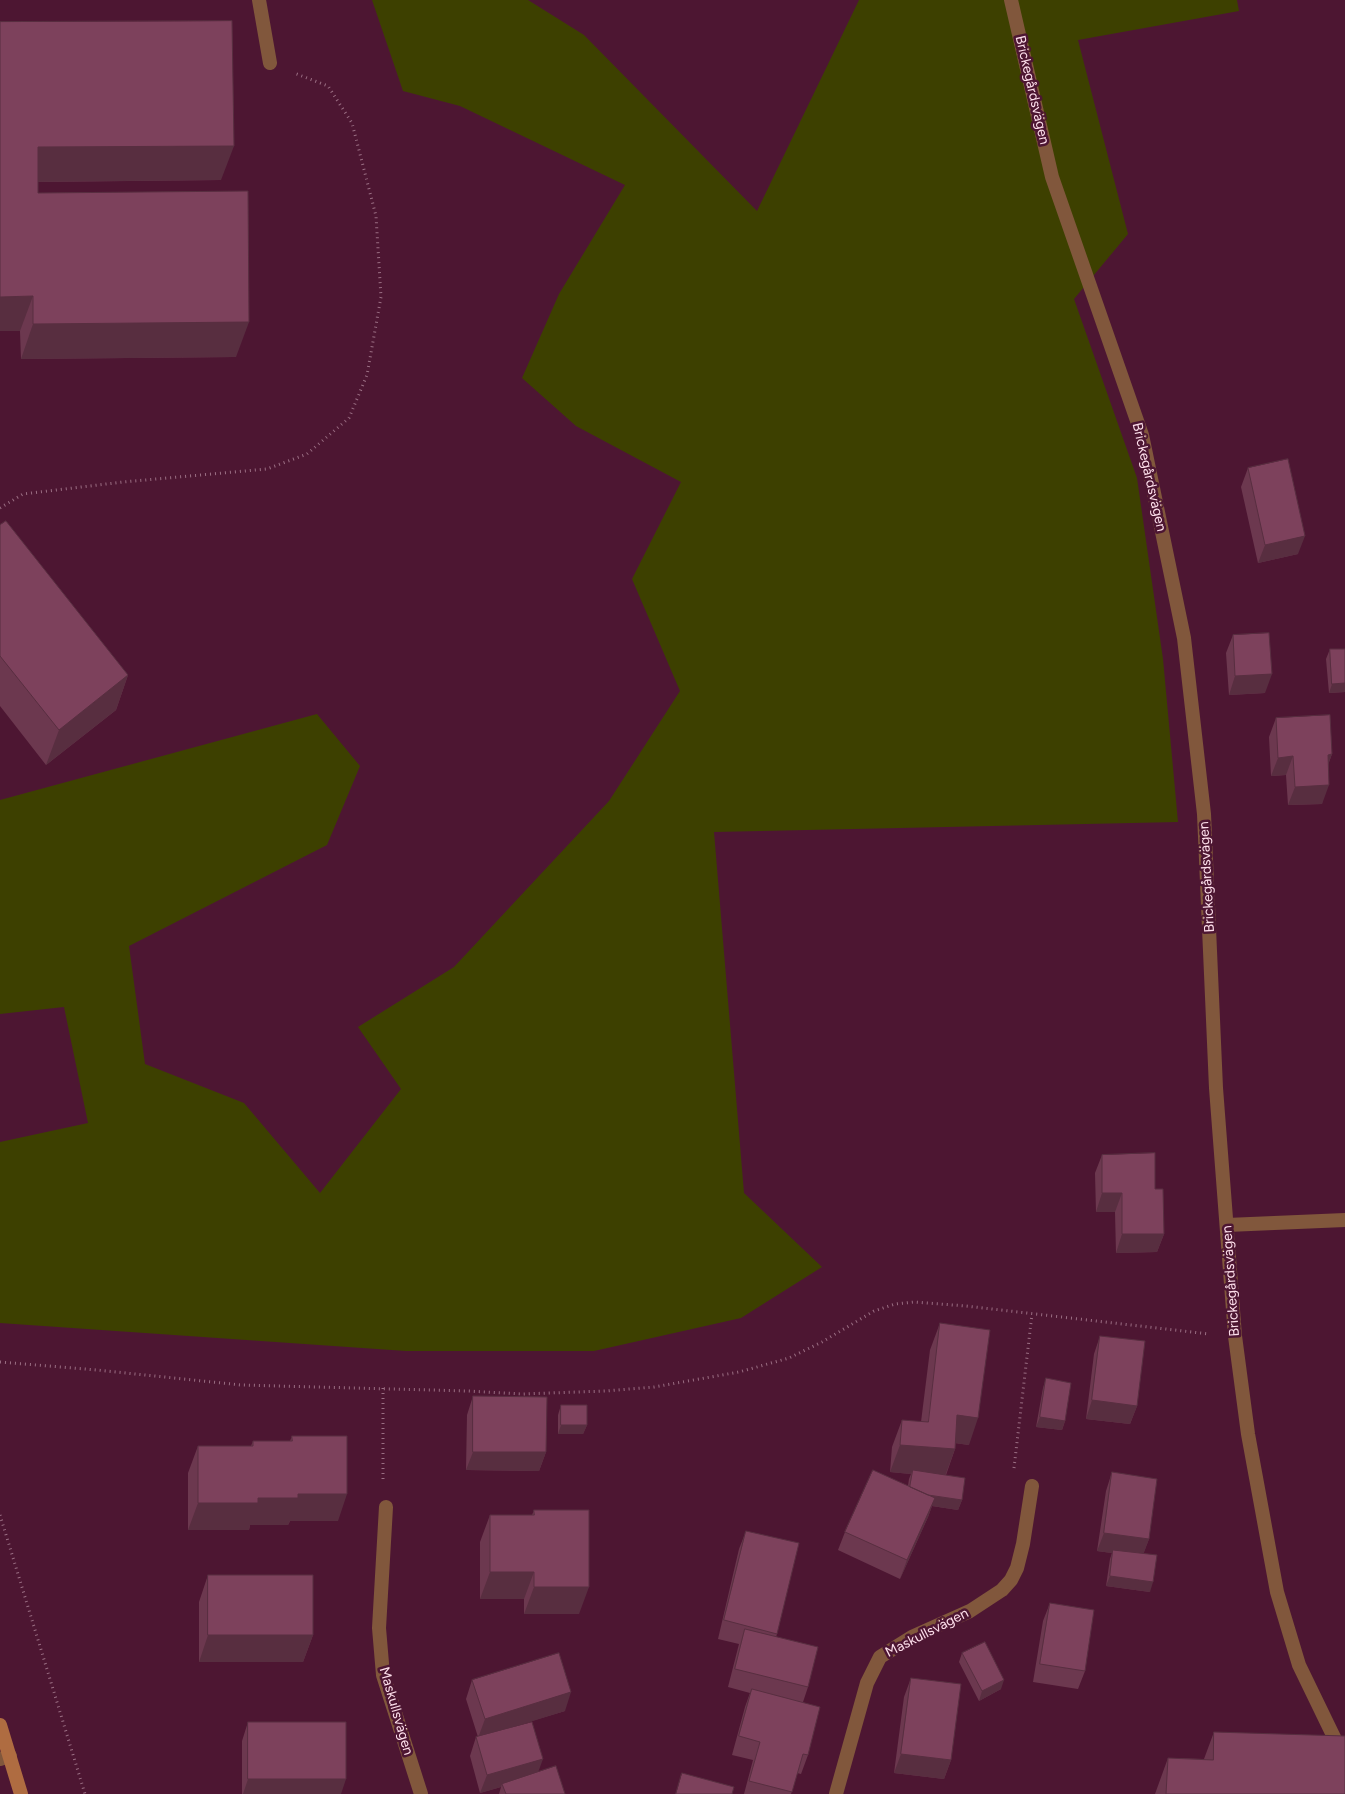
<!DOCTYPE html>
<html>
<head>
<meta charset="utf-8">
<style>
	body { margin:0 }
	canvas { display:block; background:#4d1632 }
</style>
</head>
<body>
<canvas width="1345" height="1794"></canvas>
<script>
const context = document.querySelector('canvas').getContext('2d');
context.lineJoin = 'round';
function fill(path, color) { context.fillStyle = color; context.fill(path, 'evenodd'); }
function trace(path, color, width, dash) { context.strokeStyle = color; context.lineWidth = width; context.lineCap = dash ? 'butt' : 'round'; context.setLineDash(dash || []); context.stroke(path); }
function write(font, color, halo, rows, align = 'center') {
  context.font = font + ' Figtree,sans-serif'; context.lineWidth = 5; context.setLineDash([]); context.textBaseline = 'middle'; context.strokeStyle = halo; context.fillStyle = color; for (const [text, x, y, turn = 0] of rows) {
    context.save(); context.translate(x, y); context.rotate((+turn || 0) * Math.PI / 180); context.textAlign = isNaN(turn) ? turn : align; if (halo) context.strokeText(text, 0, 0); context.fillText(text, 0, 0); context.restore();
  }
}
const green = new Path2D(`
	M372,0H528L584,35L757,211L859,0H1237L1239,11L1078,40L1128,234L1074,299L1137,478L1163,659L1178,822L714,832L744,1193L822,1267L741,1318L594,1351H406L0,1323V1142L88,1123L64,1007L0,1014V800L317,714L360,766L327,845L129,946L145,1064L244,1103L320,1193L401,1089L358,1027L454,967L609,801L680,691L632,579L681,482L576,426L522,378L559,294L625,185L460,106L403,91Z`);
const path = new Path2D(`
	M0,508L23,494L123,482L267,469L307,454L349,418L367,375L381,297L376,216L352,123L328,86L294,73
	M0,1362L97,1370L241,1385L468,1391L522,1394L606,1391L654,1387L739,1372L789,1358L822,1342L874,1311L895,1304L914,1302L966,1306L1209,1334
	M383,1388V1482
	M1014,1468L1032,1314
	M0,1515L85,1794`);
const service = new Path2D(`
	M259,0L270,63
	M1227,1225L1345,1220
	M0,1759L10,1756`);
const minor = new Path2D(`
	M1011,0L1052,177L1142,435L1184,638L1204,814L1216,1088L1235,1336L1248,1434L1277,1592L1299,1665L1345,1760
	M386,1507L379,1628L383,1675L421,1794
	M836,1794L867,1683L880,1657L912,1637L970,1611L1002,1590L1011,1580L1017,1568L1023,1544L1032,1486`);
const secondary = new Path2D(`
	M0,1725L21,1794`);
const wall = new Path2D(`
	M0,22L221,180L38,182V193L236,357L21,359L20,331H0Z
	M1248,468L1298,554L1258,563L1241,487Z
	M0,525L128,675L116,710L46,765L0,706Z
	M1233,635L1265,693L1229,695L1226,653Z
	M1330,649H1345V692L1329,693L1326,659Z
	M1276,718L1332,754L1328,765L1322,804L1288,805L1286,775L1271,776L1269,737Z
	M1102,1155L1155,1189L1164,1234L1157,1252L1116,1253L1115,1212H1096L1095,1173Z
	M940,1323L969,1445L955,1443V1449L946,1475L962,1500L958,1510L932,1506L928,1517L900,1579L838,1550L845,1532L908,1486L909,1479L911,1474L890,1472L892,1447L902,1420L921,1422L930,1350Z
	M1100,1336L1137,1406L1130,1424L1086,1419L1094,1354Z
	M1046,1378L1065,1421L1062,1430L1036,1427L1043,1388Z
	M473,1396L546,1452L539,1471L466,1470L467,1415Z
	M561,1405L587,1425L583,1434H558V1415Z
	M292,1436L338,1521H290L288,1525H250L249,1530H188V1473L198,1446H251L253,1441H290Z
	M1112,1472L1149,1539L1143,1554L1150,1592L1106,1586L1110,1559L1112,1553L1097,1551L1106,1491Z
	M534,1510L579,1614H524V1599H480V1542L490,1515H532Z
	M746,1531L777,1634L776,1637L808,1687L803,1702L808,1755L801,1774L797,1773L791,1794H744L753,1760L732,1755L745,1707L750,1693L728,1687L739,1644L718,1639L739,1549Z
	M208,1575L313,1635L303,1662H199V1602Z
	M1050,1603L1085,1671L1078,1689L1033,1682L1043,1621Z
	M962,1653L1001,1689L979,1701L959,1662Z
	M911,1678L951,1760L944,1779L894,1773L904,1697Z
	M472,1680L565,1711L508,1728L538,1772L565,1794H499L501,1787L480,1793L470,1756L476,1737H478L466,1699Z
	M248,1722L341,1794H242V1741Z
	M1214,1732L1345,1794H1155L1168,1758L1204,1759Z`);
const shadedWall = new Path2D(`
	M234,146L221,180L25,182L38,147Z
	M33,296L20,331H0V297Z
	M249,322L236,357L21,359L33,324Z
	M1305,536L1298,554L1258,563L1265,545Z
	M1272,674L1265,693L1229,695L1235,676Z
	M128,675L116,710L46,765L59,730Z
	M1345,683V692L1329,693L1332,684Z
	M1332,754L1325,772L1328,755Z
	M1293,756L1286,775L1271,776L1278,758Z
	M1329,785L1322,804L1288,805L1295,787Z
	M1102,1193H1122L1115,1212H1096Z
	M1122,1234H1164L1157,1252L1116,1253Z
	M1092,1400L1137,1406L1130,1424L1086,1419Z
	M957,1415L978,1418L969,1445L947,1442Z
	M1040,1417L1065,1421L1062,1430L1036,1427Z
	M561,1425H587L583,1434H558Z
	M900,1445L955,1449L945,1476L913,1470L911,1474L890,1472Z
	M473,1452H546L539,1471L466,1470Z
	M909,1493L962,1500L958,1510L932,1506L928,1517L900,1579L907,1560Z
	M298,1494H347L338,1521H290L288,1525H250L249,1530H188L198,1503L258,1498Z
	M1104,1533L1149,1539L1142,1558L1113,1550L1112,1553L1097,1551Z
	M490,1572H534L524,1599H480Z
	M1110,1576L1153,1582L1150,1592L1106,1586Z
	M534,1587H589L579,1614H524Z
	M208,1635H313L303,1662H199Z
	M1004,1680L1001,1689L979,1701L982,1691Z
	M571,1692L565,1711L478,1738L485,1719Z
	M901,1754L951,1760L944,1779L894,1773Z
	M543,1759L536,1778L502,1784L501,1787L480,1793L487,1775Z
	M248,1779H346L341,1794H243Z`);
const building = new Path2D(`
	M232,21L234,146L38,147V193L248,191L249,322L33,324V296L0,297V22Z
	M1288,459L1305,536L1265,545L1248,468Z
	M6,521L128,675L59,730L0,656V525Z
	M1269,633L1272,674L1235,676L1233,635Z
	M1330,649H1345V683L1332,684Z
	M1330,715L1332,754L1328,755L1329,785L1295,787L1293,756L1278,758L1276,718Z
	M1155,1153V1189H1163L1164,1234H1122V1193H1102V1155Z
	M940,1323L990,1330L978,1418L957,1415L955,1449L900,1445L902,1420L928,1422Z
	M1100,1336L1145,1341L1137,1406L1092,1400Z
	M1046,1378L1071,1383L1065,1421L1040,1417Z
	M473,1396L547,1397L546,1452H473Z
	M561,1405H587V1425H561Z
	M292,1436H347V1494H298V1498H258V1503H198V1446H253V1441H292Z
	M873,1470L935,1498L907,1560L845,1532Z
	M913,1470L965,1478L962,1500L928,1495L910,1487Z
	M1112,1472L1157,1479L1149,1539L1104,1533Z
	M534,1510H589V1587H534V1572H490V1515H534Z
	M746,1531L799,1543L777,1634L724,1620Z
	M1113,1550L1157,1555L1153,1582L1110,1576Z
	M208,1575H313V1635H208Z
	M1050,1603L1094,1610L1085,1671L1040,1664Z
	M745,1629L818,1647L808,1687L735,1669Z
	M985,1642L1004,1680L982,1691L962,1653Z
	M559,1653L571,1692L485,1719L472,1680Z
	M911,1678L961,1684L951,1760L901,1754Z
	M752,1689L820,1707L808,1755L803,1754L792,1792L749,1781L760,1742L739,1736Z
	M248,1722H346V1779H248Z
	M532,1722L543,1759L487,1775L476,1737Z
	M1214,1732L1345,1736V1794H1166L1168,1758L1213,1760Z
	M556,1766L565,1794H506L502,1784Z
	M682,1773L734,1787L732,1794H676Z`);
const streetNames = [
	["Brickegårdsvägen",1032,90,77],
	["Brickegårdsvägen",1149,477,77],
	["Brickegårdsvägen",1207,877,-93],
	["Brickegårdsvägen",1231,1281,-94],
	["Maskullsvägen",927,1633,-27],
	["Maskullsvägen",396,1711,74]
];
fill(green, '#3d4000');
trace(path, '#9a6e83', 3, [1, 4]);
trace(service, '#81573c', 14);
trace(minor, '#81573c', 14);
trace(secondary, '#af6c41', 14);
fill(wall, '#6c384f');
fill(shadedWall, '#582e40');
fill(building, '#7d415c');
trace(building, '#582e40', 1);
write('14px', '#fee0ec', '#4d1632', streetNames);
</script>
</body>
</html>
